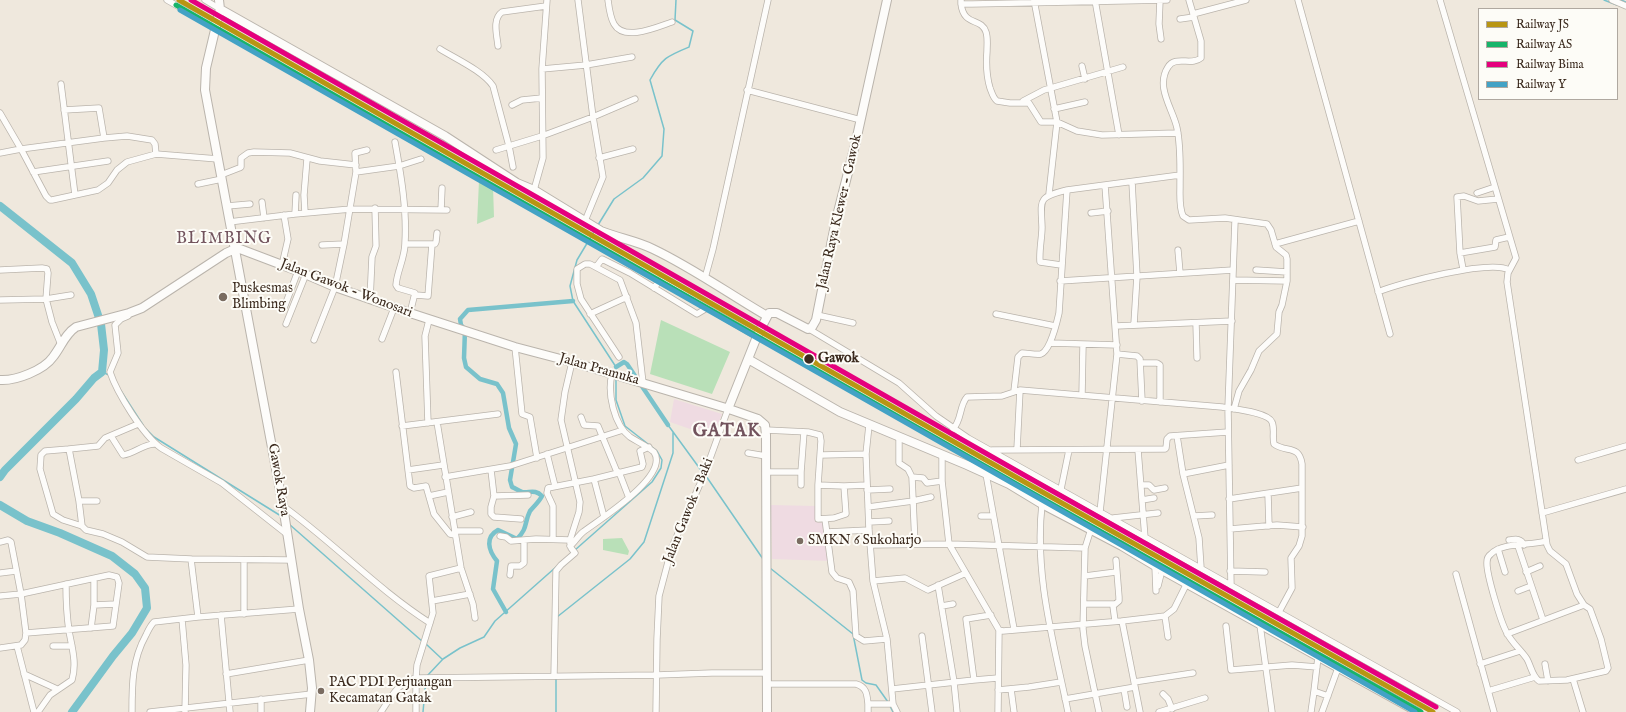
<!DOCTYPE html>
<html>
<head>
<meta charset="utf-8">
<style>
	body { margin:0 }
	#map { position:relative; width:1626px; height:712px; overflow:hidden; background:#efe8dd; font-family:"IM FELL English",serif }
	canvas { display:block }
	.legend { position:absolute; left:1478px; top:8px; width:140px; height:92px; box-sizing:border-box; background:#fdfcf7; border:1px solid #afa8a0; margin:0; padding:5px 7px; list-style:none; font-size:12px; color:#3b2a1e }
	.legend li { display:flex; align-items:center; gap:8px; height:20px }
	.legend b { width:20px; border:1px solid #afa8a0 }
</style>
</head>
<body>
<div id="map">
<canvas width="1626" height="712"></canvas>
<ul class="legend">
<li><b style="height:5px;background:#b89513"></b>Railway JS</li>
<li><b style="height:5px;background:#17b46a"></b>Railway AS</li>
<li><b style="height:5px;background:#e5007d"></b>Railway Bima</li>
<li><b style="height:5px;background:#43a2c5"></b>Railway Y</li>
</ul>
</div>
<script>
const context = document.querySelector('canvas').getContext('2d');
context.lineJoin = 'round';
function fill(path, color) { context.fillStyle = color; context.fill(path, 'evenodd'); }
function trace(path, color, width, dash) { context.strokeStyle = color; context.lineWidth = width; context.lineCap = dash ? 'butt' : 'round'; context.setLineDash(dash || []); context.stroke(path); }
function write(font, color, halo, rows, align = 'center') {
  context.font = font + ' "IM FELL English",serif'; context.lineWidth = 4; context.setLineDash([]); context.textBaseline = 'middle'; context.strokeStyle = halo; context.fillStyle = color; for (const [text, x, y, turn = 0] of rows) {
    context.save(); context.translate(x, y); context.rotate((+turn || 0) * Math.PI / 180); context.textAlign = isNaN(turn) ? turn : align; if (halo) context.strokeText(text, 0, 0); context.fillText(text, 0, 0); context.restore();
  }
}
const built = new Path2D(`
	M674,399L722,414L713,437L670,422Z
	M771,505L815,506L816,522L825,523L830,561L772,559Z`);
const green = new Path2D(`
	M479,181L493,186L494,217L477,224Z
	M661,320L730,352L712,394L650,374Z
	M622,538L629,551L628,555L603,550V539Z`);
const stream = new Path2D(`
	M1604,0L1617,5
	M1621,0L1626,2
	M598,225L614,199L643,178L662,156L664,129L650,80C662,58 667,56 689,47L693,31L675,20L676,0
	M595,230L577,260L570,286L573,301L616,367V372
	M102,372L109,375
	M121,391L143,425
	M668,425L703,473
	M146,429L154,437L281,516
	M706,476L763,559
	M289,524L423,642
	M575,550L652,482L661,468L662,460L657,451L625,426L616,400V378
	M770,568L853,634L862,680L866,683L876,685L888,702
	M557,617L630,559L644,542L673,453V432
	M426,644L442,659
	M427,676L443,659L460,648L484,637L495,621L556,567
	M890,706L893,712
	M423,712L426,679
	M556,712V677`);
const canal = new Path2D(`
	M616,367L624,362L627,364L668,425
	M506,612L493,589L497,561C488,550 485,537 498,530L517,539C528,528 524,523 530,511C534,506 539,502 542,496C535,489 530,493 522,492C519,491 515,488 512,487L510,480L516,444L509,428L503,393L497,384L480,379L466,367L464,358L465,330L461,325L460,319L468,310L573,301`);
const river = new Path2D(`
	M0,206L72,263L91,294L101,324L104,350L102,372L94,378L76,399L5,470L0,477
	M0,505L27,521L60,533L112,556L135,574L145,588L147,608L132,633L113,656L72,712`);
const street = new Path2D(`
	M167,0L215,27
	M205,0L220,9
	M578,0L593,117L603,177L585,221
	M608,0C609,8 610,17 614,24C624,42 657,27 672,22
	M961,0V4H972L1167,0
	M1034,0L1057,122L1049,194
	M1095,0L1119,135
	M1160,0L1159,24L1161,39
	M1189,0L1201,41V58C1192,66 1175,55 1168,67C1155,87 1173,109 1177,128C1181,147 1180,167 1180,186C1180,196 1179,207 1183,216L1189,220L1225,218L1267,224L1271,230L1276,247L1286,255L1287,259V281L1282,305L1279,312L1277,334L1259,351L1251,370L1239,391L1234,409
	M1298,0L1390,334
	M1440,0L1516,258L1508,273L1507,282L1547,545L1550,551L1566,564L1577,594L1584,605L1590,609L1601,639L1608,668L1606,671L1567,680L1539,681C1532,676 1531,666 1527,659C1521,650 1512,643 1507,633C1501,623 1486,573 1487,562C1487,559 1488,556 1491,554C1502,542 1531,546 1546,541
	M1612,0L1626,6
	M961,4C964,27 981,17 986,32C988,38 987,45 987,51C986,64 986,75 990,88C992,93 993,98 997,101L1010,103H1029L1041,122H1057L1077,131L1102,135L1178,133
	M1193,14L1246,0
	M1180,19L1194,17
	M498,46C497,35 492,19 502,12L546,6
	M440,49C456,59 483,71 493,86L509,146L513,167
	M1082,66L1085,79
	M542,69L586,65L632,57
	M61,84L75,195
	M747,90L861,120
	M1023,101L1044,90L1123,67
	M512,105L522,100L542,98
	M1054,109L1085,102
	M64,110L99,108L104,138
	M0,113L21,149L104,138L127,136L152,140L155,144L156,154L218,159
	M395,142C401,175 407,209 405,243C405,258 397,271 396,285L398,288L415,293L410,313
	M496,150L542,136L593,117L635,99
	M0,153L21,149L46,196L50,200H52L98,190L108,183L117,170L127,162L156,154
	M599,158L633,149
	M33,172L108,161
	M356,172L399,166L421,159
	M221,175L239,168L241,167V158L248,153L254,152L290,153L320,161L356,165
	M1132,182L1137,276L1134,324
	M198,184L222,179
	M534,190L543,158L542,69L547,0
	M1477,193L1495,187
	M262,202L264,218
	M227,206L250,204
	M441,210L442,188
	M305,213L304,195L307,159
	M1091,213L1108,211
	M295,214L296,195
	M229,222L295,214L351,209L447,210
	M405,244H435L436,242L437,233
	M1275,244L1359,221
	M322,245L344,244
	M1178,250L1180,273
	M1460,253L1457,197L1464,196L1478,201L1498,199
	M282,265L288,239L284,215
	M1061,265L1040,262C1039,250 1042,238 1042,227C1041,200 1037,197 1067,190
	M596,267L602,259L630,273L697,314L707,308
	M1463,269L1460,253L1495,247L1496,240L1509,237
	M0,270L42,268L47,269L48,273L46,299L52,322L61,345
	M1256,270L1287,272
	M705,278L713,249L768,0
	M1233,280L1287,281
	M1060,281L1233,270
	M654,288L660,280L757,337
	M1378,292C1400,283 1491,259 1509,270
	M416,295L428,296L432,244
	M0,300L46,299L71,295
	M370,300L372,257L376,246L375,208
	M284,308L298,271
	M590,314L627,297
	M996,314L1055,326
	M817,315L853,323
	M128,316L121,319L115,325L118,353L110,372C117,393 143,435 161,448L222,483L288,535
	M1196,323L1197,358
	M286,324L306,274
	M1116,326L1232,321
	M809,329L899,383L936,416L968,438L1457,712
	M382,339L394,308
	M314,340L335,287L344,244L356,172L355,153L367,150
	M1050,343L1117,345
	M515,347L522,414L530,417L537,458
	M1117,354L1137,356L1140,359L1142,401
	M619,357L581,299L577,284V269L585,264H590L620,280L636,323L643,383
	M1141,363H1157L1160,365V402
	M396,372L410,486L414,488L426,486L434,514L450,534L455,535
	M1014,391L1018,357L1022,353C1028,353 1036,355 1041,354C1050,351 1057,322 1059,313L1067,190L1180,175
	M1082,395L1083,345
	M581,417L584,425L598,426L617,472
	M437,422L461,568L473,604L475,618
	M428,423L425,336L429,320
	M402,426L498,414
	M953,429C962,420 959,406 967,397L1002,396L1020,390L1222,407C1232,409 1268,412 1272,422C1275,429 1272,437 1274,444C1286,453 1299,444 1302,464V536L1299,546L1291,558L1292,588L1279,612
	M766,430L808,432L820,435L821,441L818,485V519L834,518L846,514L844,486L867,485
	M111,436L123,455C134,454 143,444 155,444
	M1177,436L1183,474L1199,538L1201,568
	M899,438V463L908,469L912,477L915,544
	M69,449L45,451L41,455L40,469L53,514L63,520L82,526L86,530L103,534L122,542L147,557L191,559L291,560
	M1017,449L1020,390
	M992,450L1165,449L1166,448L1167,439L1170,436L1228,432
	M1138,450L1145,538
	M748,453L766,456
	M547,454L555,486
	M866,454L869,425
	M821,455L866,454L869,530L873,581L887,639L893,704L897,712
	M942,455V481L949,544L999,630L998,712
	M1578,460L1626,446
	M408,470L443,465
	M491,470L494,496L491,507V514L494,517L521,519
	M619,472L629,498
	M766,472H801L804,432
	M801,472V485
	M986,474L1014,629
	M1183,474L1229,465
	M445,477L510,466L623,430
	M912,477L923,478L927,483L942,481
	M818,485L844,486
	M1141,485H1149L1154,490L1165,488
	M1061,489L1069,450
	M867,490L890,489
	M1268,494L1269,526
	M429,496L448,492
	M494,496L528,495
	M1229,499L1302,488
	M1142,500L1154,498
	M79,501H97
	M1042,504C1034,576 1054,643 1068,712
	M283,506C334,543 377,589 430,623
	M868,507L913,501L931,497
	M1100,512L1117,354L1105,185
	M1542,513L1626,489
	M981,516H993
	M1194,516L1212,515
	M452,517L471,512
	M604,517L594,479L642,467L643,464L640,451L649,447
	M1113,518L1158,513
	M825,519L832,572L837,578L849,582L853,591L856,636L864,641L887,639
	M869,522L889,521
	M82,526L79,501L69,449L98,446L105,438L138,424
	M1091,529L1085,548L1083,629L1085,646L1099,712
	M1230,529L1277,525L1303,527
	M455,531H480
	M827,532L869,530
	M500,536L506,537L511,541L536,539L570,540L579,512L580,502L561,420L565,392L572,362
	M553,539V506L547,493L548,488L594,479
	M1509,540C1516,539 1521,538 1524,545
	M0,542L8,540L11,542L21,594L26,633
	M870,545L949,544L1085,548
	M570,546C575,542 578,536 583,532C600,519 670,476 654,452C647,446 638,442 630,437C614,425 607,393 612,374
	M1518,546L1543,620
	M1498,549L1505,572
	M191,559L198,617
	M1155,566L1156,591
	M1230,571L1265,572
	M1526,572L1540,566
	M0,573L16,571
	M1456,574L1494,712
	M510,575L511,566H520L524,563V540
	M1085,576L1116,572
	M873,581L905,578L928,590L966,573
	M938,585L954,682L957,712
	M1158,586L1162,570
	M1231,586L1228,408L1235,221
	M1518,591L1531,586
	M0,596L21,594L109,575L117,577L119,583L113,626L26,633L25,640L21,645L0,648
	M432,601L470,594
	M1084,604H1114
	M94,605L116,604
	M942,606L953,604
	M244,614V560
	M221,615L230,712
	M991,615L966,619L974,680L998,678
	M1165,616L1168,637
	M182,619L186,665L185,712
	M1115,621L1113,606L1119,601V597L1116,560
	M1122,621L1140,712
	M1260,625L1272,712
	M1226,626L1231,670L1292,665L1317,667
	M91,628L94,605V579
	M999,630L1003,631L1122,621L1165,616L1174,609L1187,583
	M1507,634L1584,605
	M922,636L932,712
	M17,646L34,712
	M53,646H72
	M1318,657L1314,691L1328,696
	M1480,664L1520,651
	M1545,664L1548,681
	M24,674L57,689
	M226,674L309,660
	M554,676L556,571L561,565L575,553L571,548L570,543
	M1573,679L1583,712
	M1134,682L1193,673
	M766,684H856C867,687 867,695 868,704
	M892,689L974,680
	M1011,689L1014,712
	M1124,689L1127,707
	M998,690L1029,687L1061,682
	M1488,691L1535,677
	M1163,694L1168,699L1172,709
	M1065,699L1135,687
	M38,712L50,695L72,680C77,663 72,648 69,631C67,617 66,599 66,584
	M132,712C132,685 132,660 146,635C148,631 150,626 154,622L198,617L299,609
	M150,712L312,694
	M261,712V699
	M381,712C391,697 398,682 416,678L417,665L433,613L429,576L461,568
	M416,712V678L657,675L712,673H766
	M656,712L657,639L659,596L672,547L704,475L728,409
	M868,712V704H893
	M1159,712L1205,698
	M1311,712L1314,691
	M1322,712L1338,668`);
const secondary = new Path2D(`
	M219,0L220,9L206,68L205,90L283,506L299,609L309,660L312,688L310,712
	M220,9L445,136L517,183L534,190L601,231C618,238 637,241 653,249C693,268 729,294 767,316
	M748,359L840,412L967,465L1009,484L1042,504L1122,546L1162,570L1418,712
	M0,380C16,381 44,370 53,357C61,347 65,334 76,327L129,313L142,308L226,253L235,249H240L298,271L335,287L410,313L515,347L572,362L726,408L758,419L765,425L766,435L767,712
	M728,409L758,334L769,313H777L808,329L812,327L816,320L836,220L856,141L887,0`);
const rail1 = new Path2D(`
	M179,0L1021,480L1433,712`);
const rail2 = new Path2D(`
	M176,5L1018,485L1421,712`);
const rail3 = new Path2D(`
	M191,0L1024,475L1436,707`);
const rail4 = new Path2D(`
	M180,10L1415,712`);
const markers = [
	[223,297,5,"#7a6c61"],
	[809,359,5.5,"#3b2a1e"],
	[800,541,4,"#7a6c61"],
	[321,691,4,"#7a6c61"]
];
const streetNames = [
	["Jalan Raya Klewer - Gawok",840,212,-77],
	["Jalan Gawok - Wonosari",346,289,21],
	["Jalan Pramuka",599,370,16],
	["Gawok Raya",278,480,80],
	["Jalan Gawok - Baki",689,511,-68]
];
const poiNames = [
	["Puskesmas",232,289],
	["Blimbing",232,305],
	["SMKN 6 Sukoharjo",808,541],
	["PAC PDI Perjuangan",329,683],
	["Kecamatan Gatak",329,699]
];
const stopNames = [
	["Gawok",818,359]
];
const quarterNames = [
	["BLIMBING",224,240]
];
const districtNames = [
	["GATAK",727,432]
];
fill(built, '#efdbe2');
fill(green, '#b9e0b8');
trace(stream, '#79c2cb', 1.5);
trace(canal, '#79c2cb', 4.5);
trace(river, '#79c2cb', 8);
trace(street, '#bab4ac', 7);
trace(secondary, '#bab4ac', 10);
trace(street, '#fdfcfa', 5.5);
trace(secondary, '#fdfcfa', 8);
trace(rail1, '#b89513', 5);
trace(rail2, '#17b46a', 5);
trace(rail3, '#e5007d', 5);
trace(rail4, '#43a2c5', 5);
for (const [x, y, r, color] of markers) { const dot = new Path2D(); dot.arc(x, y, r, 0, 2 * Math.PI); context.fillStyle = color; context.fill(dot); trace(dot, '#fdfcf7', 1.5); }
write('14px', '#3b2a1e', '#fdfcf7', streetNames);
write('14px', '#3b2a1e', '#fdfcf7', poiNames, 'left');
write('bold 14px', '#3b2a1e', '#fdfcf7', stopNames, 'left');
context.letterSpacing = '1px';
write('16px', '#72535d', '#fdfcf7', quarterNames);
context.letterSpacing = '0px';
context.letterSpacing = '1px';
write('bold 18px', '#72535d', '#fdfcf7', districtNames);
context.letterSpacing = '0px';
</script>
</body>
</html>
